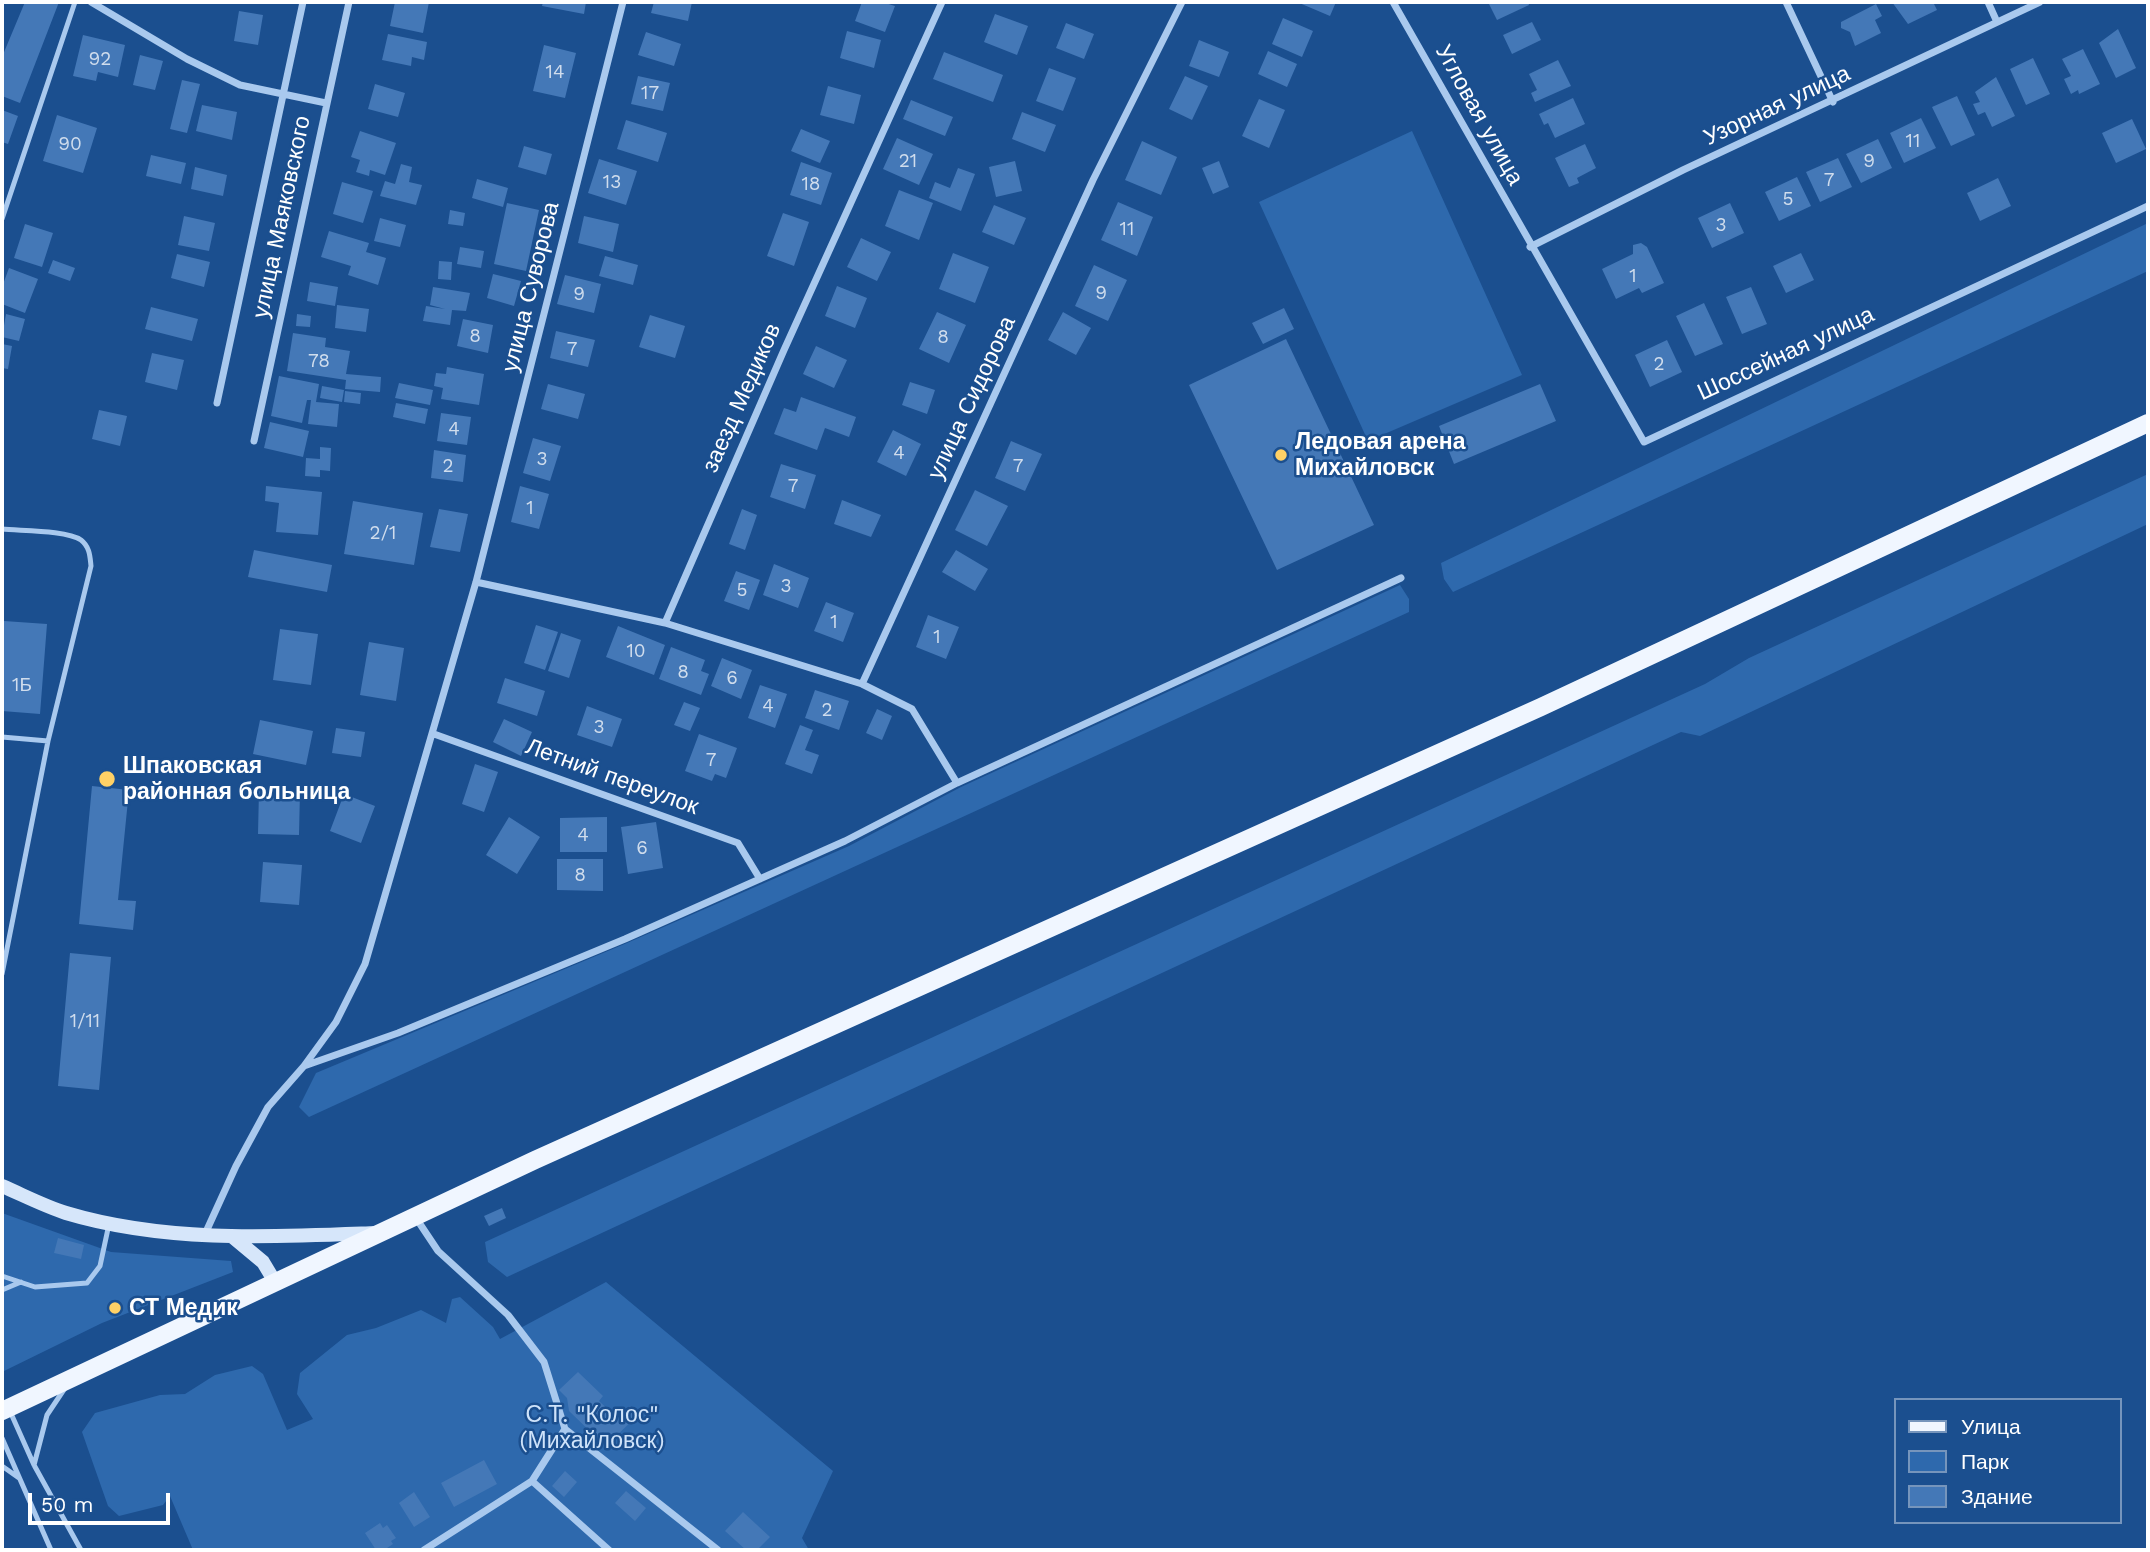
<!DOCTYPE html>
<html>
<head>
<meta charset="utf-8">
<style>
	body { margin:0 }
	#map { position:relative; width:2150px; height:1552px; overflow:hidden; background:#1b4f8f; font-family:"Work Sans",sans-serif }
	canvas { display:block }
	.frame { position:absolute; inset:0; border:4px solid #fff; pointer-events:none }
	.legend { position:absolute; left:1894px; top:1398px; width:228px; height:126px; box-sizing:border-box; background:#1b4f8f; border:2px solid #7695bc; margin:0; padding:9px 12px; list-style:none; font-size:21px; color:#fff }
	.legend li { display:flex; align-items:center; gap:14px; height:35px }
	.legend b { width:35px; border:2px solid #7695bc }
	.scale { position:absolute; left:28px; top:1493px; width:142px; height:32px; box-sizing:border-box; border:4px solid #fff; border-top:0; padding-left:9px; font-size:21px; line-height:24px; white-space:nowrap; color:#fff; -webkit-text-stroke:5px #1b4f8f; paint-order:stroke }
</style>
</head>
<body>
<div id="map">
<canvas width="2150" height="1552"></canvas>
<div class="frame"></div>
<ul class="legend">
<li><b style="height:9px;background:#f0f6ff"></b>Улица</li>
<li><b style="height:19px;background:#2e69ad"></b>Парк</li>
<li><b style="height:19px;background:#4478b7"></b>Здание</li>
</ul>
<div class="scale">50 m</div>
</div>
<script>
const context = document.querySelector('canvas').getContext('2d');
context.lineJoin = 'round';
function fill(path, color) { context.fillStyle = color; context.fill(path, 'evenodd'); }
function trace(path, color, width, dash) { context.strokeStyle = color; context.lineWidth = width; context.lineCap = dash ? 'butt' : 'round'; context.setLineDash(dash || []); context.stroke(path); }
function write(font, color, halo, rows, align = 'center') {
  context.font = font + ' "Work Sans",sans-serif'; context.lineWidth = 5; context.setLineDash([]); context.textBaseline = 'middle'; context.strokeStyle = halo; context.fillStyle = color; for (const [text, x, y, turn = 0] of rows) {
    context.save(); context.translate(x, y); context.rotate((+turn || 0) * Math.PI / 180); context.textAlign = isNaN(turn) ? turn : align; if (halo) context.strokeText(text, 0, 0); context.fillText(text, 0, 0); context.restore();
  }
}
const green = new Path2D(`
	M1412,131L1522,375L1368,441L1259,202Z
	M2148,223V271L1453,592L1444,579L1441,563Z
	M2148,474V524L1700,736L1681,732L507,1277L488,1262L485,1242L1705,684L1749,658Z
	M1400,585L1409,599V612L309,1117L299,1107L316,1073L627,943L849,846L961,787Z
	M2,1213L111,1252L231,1261L233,1272L102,1323L2,1372Z
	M606,1282L833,1471L802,1538L809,1550H193L170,1496L163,1505L119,1516L108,1506L82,1432L95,1413L160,1395L185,1394L215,1375L252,1366L263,1374L287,1430L313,1419L297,1394L300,1373L347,1335L376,1328L421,1310L446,1323L452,1299L460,1297L493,1327L500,1339Z`);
const building = new Path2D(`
	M25,2H59L20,103L2,96V57Z
	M395,2H429L423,33L390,26Z
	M543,2H586L584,14L542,6Z
	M654,2H692L688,21L651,13Z
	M862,2H882L895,6L885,32L855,21Z
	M1297,2H1336L1330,16Z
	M1488,2H1528L1529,5L1497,20Z
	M1892,2H1933L1937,10L1908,24Z
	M1876,4L1882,16L1875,20L1881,33L1855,46L1850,32L1841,28V22Z
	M239,11L263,15L258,45L234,41Z
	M995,14L1028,26L1017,55L984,42Z
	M1283,18L1313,31L1302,57L1272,44Z
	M1532,22L1541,40L1512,54L1503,35Z
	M1066,23L1094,34L1084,59L1056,48Z
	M2118,29L2136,68L2116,78L2099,43Z
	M847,31L881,40L874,68L840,58Z
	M646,32L681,44L674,66L638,55Z
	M388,34L427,42L424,60L412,57L411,66L382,60Z
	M83,35L125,45L118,77L98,72L96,81L73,76Z
	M1199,40L1229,52L1219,77L1189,66Z
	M544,45L576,53L565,98L533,91Z
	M2083,49L2100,84L2079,94L2078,90L2071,94L2064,79L2071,76L2062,59Z
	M1268,51L1297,64L1287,87L1258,74Z
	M944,52L1003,75L993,102L933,79Z
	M140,55L163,61L155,90L133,85Z
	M2033,58L2050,94L2026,105L2010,69Z
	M1558,60L1571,86L1535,102L1531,93L1537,90L1529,74Z
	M1049,68L1076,78L1063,111L1036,101Z
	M638,76L670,83L663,111L631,104Z
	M1185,76L1208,86L1192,120L1169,109Z
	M1996,77L2015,116L1992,127L1985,112L1978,115L1973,104L1980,102L1975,92Z
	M182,80L200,84L187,133L170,129Z
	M375,84L405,93L398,117L368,109Z
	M828,86L861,95L854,124L820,115Z
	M1957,96L1975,135L1951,146L1932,107Z
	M1573,98L1585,124L1555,138L1548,123L1544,125L1539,114Z
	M1259,99L1285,110L1269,148L1242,136Z
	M911,100L953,117L945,136L903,119Z
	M202,105L237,112L232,140L196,131Z
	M2,110L18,116L8,144L2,142Z
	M1022,112L1056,125L1045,152L1012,139Z
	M57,115L97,128L83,173L43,161Z
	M1921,118L1936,148L1904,163L1890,133Z
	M2132,119L2146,149L2116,163L2102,133Z
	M626,120L667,133L658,162L617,149Z
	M801,129L830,141L820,163L791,151Z
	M360,131L396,143L385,175L370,170L369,176L356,172L360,160L351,157Z
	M897,138L933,154L919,185L883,169Z
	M1878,139L1892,168L1861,183L1846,154Z
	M1142,141L1177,157L1161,195L1125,180Z
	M1585,144L1596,168L1577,178L1579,183L1569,187L1555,158Z
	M524,146L552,154L546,175L518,167Z
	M151,155L186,163L181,184L146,176Z
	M1838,158L1852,187L1820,202L1806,172Z
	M599,159L637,171L626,205L588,193Z
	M1015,161L1022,191L996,197L989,167Z
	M1219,161L1229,187L1213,194L1202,168Z
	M801,162L832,173L821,205L790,195Z
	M401,164L412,167L409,182L422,185L416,205L380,196L385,181L395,184Z
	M195,167L227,175L223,196L191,189Z
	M958,168L975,174L961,211L929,198L935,182L950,188Z
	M1797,177L1811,206L1779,221L1765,192Z
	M1998,178L2011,206L1980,221L1967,193Z
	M477,179L508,188L503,207L472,198Z
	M342,182L373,191L363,223L333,214Z
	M899,190L933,203L919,240L885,226Z
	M1118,202L1153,217L1137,256L1101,240Z
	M507,203L539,210L526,271L494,264Z
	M1730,203L1744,233L1712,248L1698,218Z
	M994,205L1026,218L1014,245L982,232Z
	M450,210L465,213L463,226L448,224Z
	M783,213L809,222L794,266L767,256Z
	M184,216L215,223L209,251L178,245Z
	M584,216L619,224L613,252L578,243Z
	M380,218L406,225L400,247L374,241Z
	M25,224L53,233L42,267L14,258Z
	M329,231L369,243L366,252L386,258L378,285L348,275L351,266L321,257Z
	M861,238L891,252L877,281L847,267Z
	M1641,243L1647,247L1664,283L1642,293L1639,288L1616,299L1602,269L1633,254V245Z
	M460,247L484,251L481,268L457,264Z
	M953,253L989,267L975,303L939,289Z
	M1801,253L1814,280L1786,293L1773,266Z
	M177,254L210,262L204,287L171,278Z
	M605,256L638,265L633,285L599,276Z
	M53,260L75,268L70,281L48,273Z
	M439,261L452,262L451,280L438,279Z
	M1094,265L1127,280L1108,321L1075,306Z
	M9,268L38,279L25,313L2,304V287Z
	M493,274L521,281L514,306L487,298Z
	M565,275L601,284L594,313L557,304Z
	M310,282L338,287L335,306L307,301Z
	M837,286L867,298L855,328L825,316Z
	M433,287L470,293L466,311L452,310L450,325L423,321L426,306L445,309L430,305Z
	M1751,287L1767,324L1742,334L1726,297Z
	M1704,303L1723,344L1695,356L1676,316Z
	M337,305L369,309L366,332L335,328Z
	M151,307L198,319L192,341L145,329Z
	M1284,308L1294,329L1263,344L1252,323Z
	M937,312L966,325L949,363L919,349Z
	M1063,312L1091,328L1076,355L1048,340Z
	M6,314L25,319L19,341L2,337Z
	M297,314L311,316L310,327L296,326Z
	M650,315L685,326L675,358L639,347Z
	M463,319L493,325L488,353L457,346Z
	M556,331L595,340L588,367L550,358Z
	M293,333L326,338L325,347L350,351L346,374L381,377L380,392L345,389L346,380L287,371Z
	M1286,339L1374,525L1277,570L1189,385Z
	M1667,340L1682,372L1650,387L1635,355Z
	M2,344L12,346L8,369L2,368Z
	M816,346L847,360L834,388L803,374Z
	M152,353L184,360L177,390L145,382Z
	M447,367L484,374L479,405L441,399L443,388L434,386L436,373L446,374Z
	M279,376L319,384L316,402L339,404L337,427L308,424L311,400H307L302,423L271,416Z
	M910,382L935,390L927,414L902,405Z
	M399,383L433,390L430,405L395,398Z
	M548,384L585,394L578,419L541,409Z
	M1540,384L1556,421L1454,464L1439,426Z
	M322,386L344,390L342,402L320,398Z
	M345,391L361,393L360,404L344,402Z
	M801,397L856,417L849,437L825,428L817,450L774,434L784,408L796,412Z
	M396,403L428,409L425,424L393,417Z
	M99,410L127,416L120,446L92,439Z
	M441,413L471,417L467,445L437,441Z
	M270,422L309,431L303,457L264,448Z
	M893,430L921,444L906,476L877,462Z
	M533,438L561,446L550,481L523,473Z
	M1011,441L1042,454L1025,491L995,478Z
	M320,447L331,448L330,471L320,470V477L305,476L306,458L320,459Z
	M434,450L466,455L463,482L431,478Z
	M781,464L816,475L805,509L770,497Z
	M266,486L322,492L318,535L276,532L279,503L265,501Z
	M520,486L549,494L539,529L511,522Z
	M975,490L1008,506L987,546L955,530Z
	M842,500L881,515L871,537L834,524Z
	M353,501L423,513L414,565L344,554Z
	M439,509L468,514L460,552L430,547Z
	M742,509L757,515L745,550L729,544Z
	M254,550L332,565L327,592L248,577Z
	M956,550L988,569L975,591L942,572Z
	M774,564L809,578L798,608L763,595Z
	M736,571L760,580L749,610L724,601Z
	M826,602L854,613L843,642L814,631Z
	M928,615L959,627L946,659L916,647Z
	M4,621L47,624L40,714L2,711Z
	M536,625L558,632L545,670L524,663Z
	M618,626L665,645L654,675L606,657Z
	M280,629L318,634L311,685L273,680Z
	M561,633L581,640L569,678L548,671Z
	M369,642L404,648L396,701L360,695Z
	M671,647L705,660L701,671L709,674L701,695L659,679Z
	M722,658L752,670L741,699L711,686Z
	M505,678L545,691L537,716L497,703Z
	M760,685L787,694L775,728L748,718Z
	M815,690L849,701L839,730L805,718Z
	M684,702L700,708L690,731L674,725Z
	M587,706L622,719L612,747L577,735Z
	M877,709L892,716L882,740L866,733Z
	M504,719L532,732L521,756L493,742Z
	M260,720L313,731L306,765L253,754Z
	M800,725L813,730L805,750L819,755L812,774L785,764Z
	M336,728L365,732L361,757L332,753Z
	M699,734L737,748L726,778L715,774L712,781L685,771Z
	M475,764L498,772L484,812L462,804Z
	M92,786L129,790L118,900L136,901L133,930L79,924Z
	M259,790L300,791L299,835L258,834Z
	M344,794L375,806L361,843L330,831Z
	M509,817L540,837L517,874L486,855Z
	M607,817V852H560V818Z
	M656,822L663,868L628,874L621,827Z
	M557,859H603V891L557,890Z
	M263,862L302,865L299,905L260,902Z
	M70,953L111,957L99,1090L58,1086Z
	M502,1208L506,1218L489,1226L484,1216Z
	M58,1238L84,1245L81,1259L54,1253Z
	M578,1372L603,1396L599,1401L617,1418L630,1406L639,1414L611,1441L603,1432L597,1438L569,1411L567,1398L559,1390Z
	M484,1460L497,1484L454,1507L441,1483Z
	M565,1471L577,1482L564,1497L552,1486Z
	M626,1491L646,1508L635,1521L615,1503Z
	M414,1492L430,1517L414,1527L399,1503Z
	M743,1512L770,1537L757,1550H746L725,1531Z
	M380,1523L383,1528L387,1525L396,1538L391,1541L393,1544L384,1550H376L365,1533Z`);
const lane = new Path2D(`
	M2,219L75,2
	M2,529C20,531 67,530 81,540C90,547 90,557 91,566L48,741L2,974
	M2,737L48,741
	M2,1276L35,1287L87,1283L100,1266L109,1224
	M2,1290L21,1282
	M9,1409L34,1465L81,1550
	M2,1438L51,1550
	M34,1465L47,1415L65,1388
	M2,1466L19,1478`);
const street = new Path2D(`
	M91,2L187,59L240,85L326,103
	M1393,2L1644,442L2148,206
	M1786,2L1833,102
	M1988,2L1997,22
	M1530,247L1683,170L2040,2
	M217,403L303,2
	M254,441L349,2
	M476,582L665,623
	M862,684L665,623L784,350L942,2
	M434,734L738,843L760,879
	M957,783L912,709L862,684L1093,180L1182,2
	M304,1066L336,1022L365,964L476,582L623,2
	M416,1218L438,1251L508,1315L544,1362L565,1429L532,1481L424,1550
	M205,1234L236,1166L268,1107L304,1066L398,1033L625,939L845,841L957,783L1401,578
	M565,1429L718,1550
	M532,1481L609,1550`);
const secondary = new Path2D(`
	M2,1186C23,1195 44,1206 66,1213C166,1243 274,1237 376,1233
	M233,1237L263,1262L275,1282`);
const primary = new Path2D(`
	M2,1411L535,1160L1541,707L2148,423`);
const markers = [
	[1281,455,7,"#ffd166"],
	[107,779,9,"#ffd166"],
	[115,1308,7,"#ffd166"]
];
const numberNames = [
	["92",100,59],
	["14",555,72],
	["17",650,93],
	["11",1913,141],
	["90",70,144],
	["21",908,161],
	["9",1869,161],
	["7",1829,180],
	["13",612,182],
	["18",811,184],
	["5",1788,199],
	["3",1721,225],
	["11",1127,229],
	["1",1633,276],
	["9",1101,293],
	["9",579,294],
	["8",475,336],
	["8",943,337],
	["7",572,349],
	["78",319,361],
	["2",1659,364],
	["4",454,429],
	["4",899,453],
	["3",542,459],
	["2",448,466],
	["7",1018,466],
	["7",793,486],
	["1",530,508],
	["2/1",383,533],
	["3",786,586],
	["5",742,590],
	["1",834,622],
	["1",937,637],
	["10",636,651],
	["8",683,672],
	["6",732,678],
	["1Б",22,685],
	["4",768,706],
	["2",827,710],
	["3",599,727],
	["7",711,760],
	["4",583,835],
	["6",642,848],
	["8",580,875],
	["1/11",85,1021]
];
const streetNames = [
	["Узорная улица",1777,106,-25],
	["Угловая улица",1479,115,61],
	["улица Маяковского",282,217,-78],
	["улица Суворова",531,287,-76],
	["Шоссейная улица",1786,354,-25],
	["заезд Медиков",742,398,-66],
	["улица Сидорова",972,398,-65],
	["Летний переулок",612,777,20]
];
const poiNames = [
	["Ледовая арена",1295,442],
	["Михайловск",1295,468],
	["Шпаковская",123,766],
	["районная больница",123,792],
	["СТ Медик",129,1308]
];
const parkNames = [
	["С.Т. \"Колос\"",592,1415],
	["(Михайловск)",592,1441]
];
fill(green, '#2e69ad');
fill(building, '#4478b7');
trace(lane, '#a9c9ee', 5);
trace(street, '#a9c9ee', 7);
trace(secondary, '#d6e6fa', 14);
trace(primary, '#f0f6ff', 18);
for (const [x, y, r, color] of markers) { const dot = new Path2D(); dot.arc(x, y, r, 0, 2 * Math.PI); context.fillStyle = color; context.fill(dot); trace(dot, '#1b4f8f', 2.5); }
write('19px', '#d0dded', null, numberNames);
write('23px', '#fff', '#1b4f8f', streetNames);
write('bold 23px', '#fff', '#1b4f8f', poiNames, 'left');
write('23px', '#cfe3fa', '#1b4f8f', parkNames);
</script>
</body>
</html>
